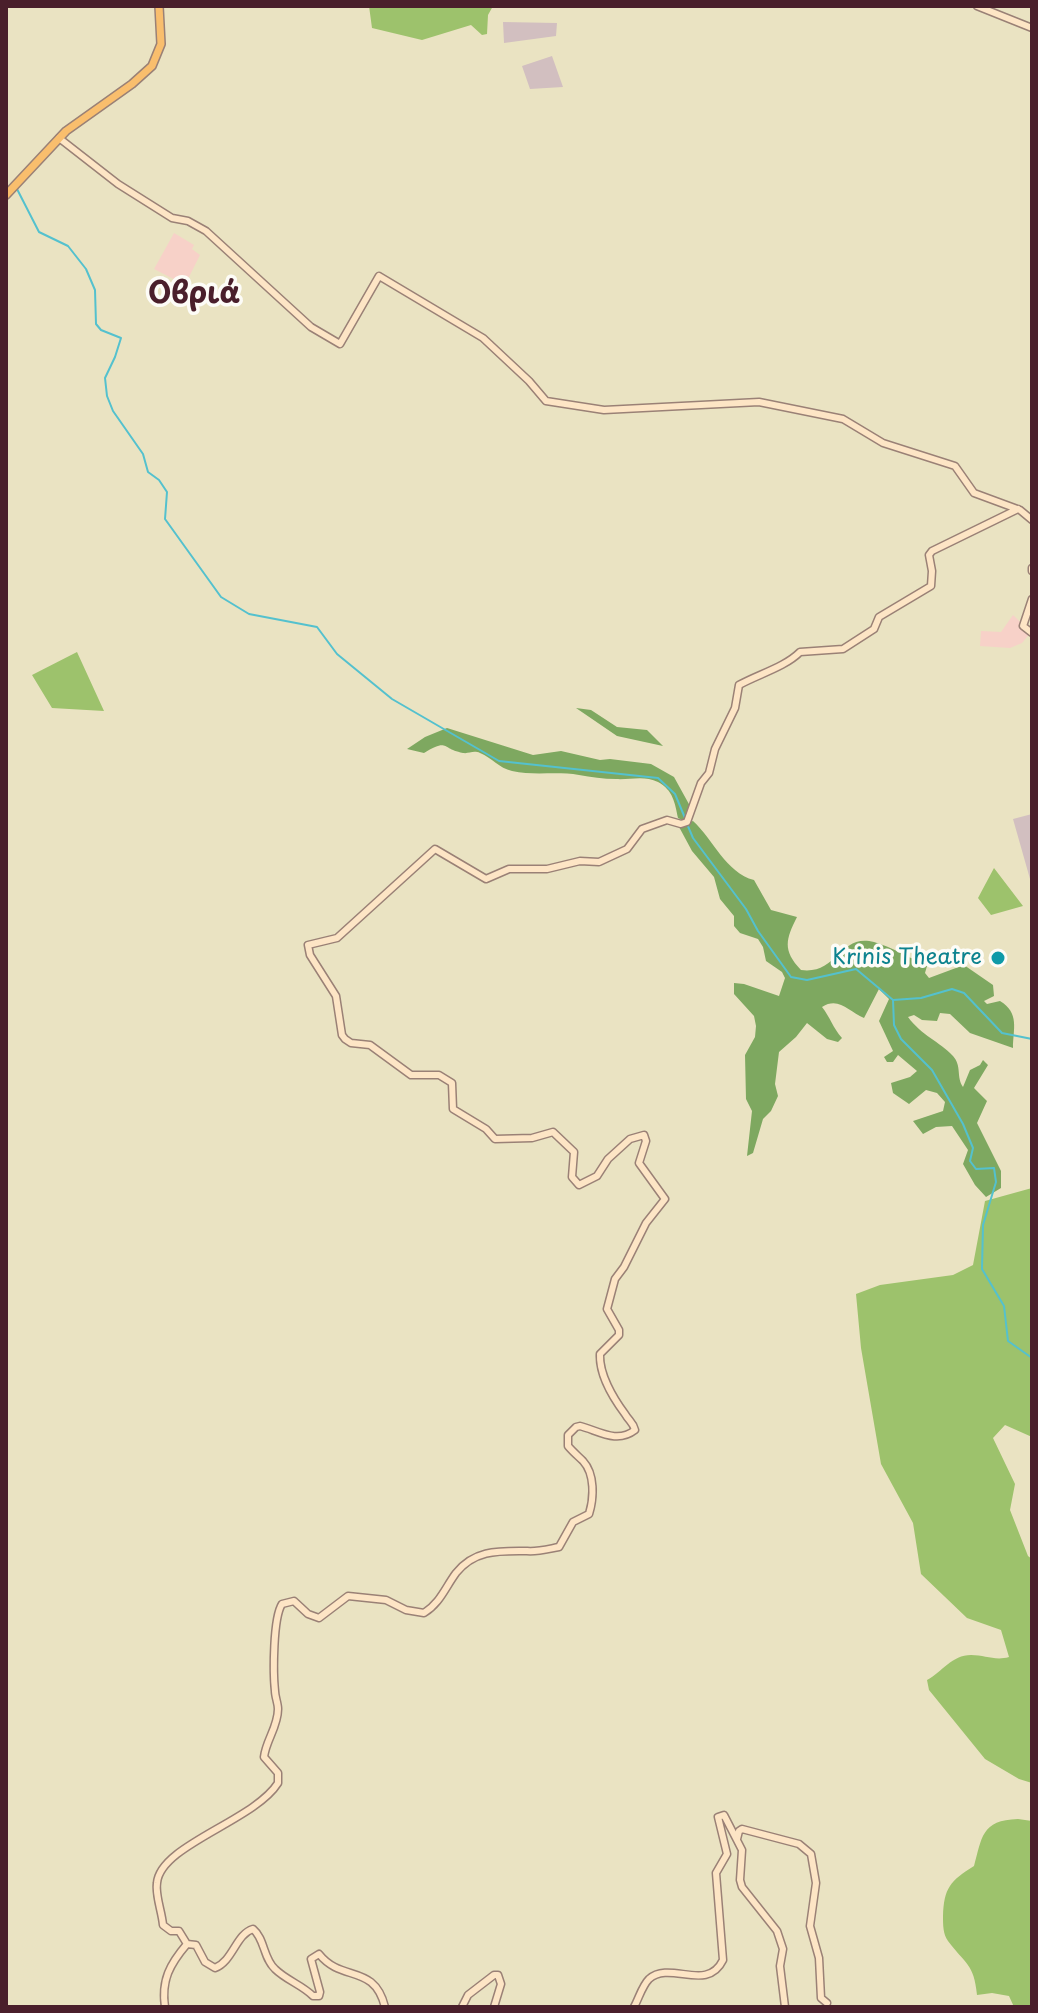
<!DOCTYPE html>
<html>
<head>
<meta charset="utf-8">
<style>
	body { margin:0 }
	#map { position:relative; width:1038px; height:2013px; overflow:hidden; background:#eae3c2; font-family:"Playpen Sans",sans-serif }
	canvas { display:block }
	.frame { position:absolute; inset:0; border:8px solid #4a1f2b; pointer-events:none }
</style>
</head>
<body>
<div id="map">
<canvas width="1038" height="2013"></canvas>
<div class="frame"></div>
</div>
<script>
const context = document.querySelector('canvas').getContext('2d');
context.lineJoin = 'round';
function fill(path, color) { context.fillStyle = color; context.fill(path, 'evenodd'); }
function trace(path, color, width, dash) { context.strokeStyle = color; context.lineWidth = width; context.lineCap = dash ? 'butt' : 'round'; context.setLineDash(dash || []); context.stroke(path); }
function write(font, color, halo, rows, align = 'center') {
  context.font = font + ' "Playpen Sans",sans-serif'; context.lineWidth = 7; context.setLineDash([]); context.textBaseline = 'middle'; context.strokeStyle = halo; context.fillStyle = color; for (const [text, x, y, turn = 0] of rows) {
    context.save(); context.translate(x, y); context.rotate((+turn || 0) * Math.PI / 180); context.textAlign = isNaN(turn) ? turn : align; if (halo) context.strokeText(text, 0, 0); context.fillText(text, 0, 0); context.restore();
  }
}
const built = new Path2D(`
	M174,233L194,245L192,249L200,255L185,285L154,269Z
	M1013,615L1031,632L1022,643L1010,648L980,646L981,631L1001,632Z`);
const industrial = new Path2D(`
	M503,22L557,23L556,36L504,43Z
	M552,56L563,87L530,89L522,66Z
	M1032,814V886L1013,819Z`);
const green = new Path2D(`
	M369,6H493L488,15L487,34L482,35L471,25L422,40L372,28Z
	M77,652L104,711L52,708L32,675Z
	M994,868L1023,906L991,915L978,898Z
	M1032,1188V1437L1005,1425L993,1438L1015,1484L1010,1510L1028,1556L1032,1559V1783L1019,1779L985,1759L929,1690L927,1680C942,1672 952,1655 971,1655C985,1655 995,1661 1009,1657L1001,1630L967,1618L921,1574L913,1523L881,1464L861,1348L856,1294L880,1285L953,1275L973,1265L985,1201Z
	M1018,1819L1032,1821V2007H1014L1009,1996L992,1993L977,1995C974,1963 965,1964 948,1941C943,1934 943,1925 943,1916C944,1888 950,1881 974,1866C982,1838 981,1820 1018,1819Z`);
const forest = new Path2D(`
	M576,708L591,710L617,727L647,730L663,746L617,736Z
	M447,728L533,755L561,751L600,760L610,759L651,764L674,777L690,806L687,817L682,820L678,818C675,803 673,790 658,782C644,775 630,780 616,779C603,779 591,777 579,775C557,771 534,776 512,771C499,768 492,758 480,753C473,750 469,754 463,753C441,749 449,738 424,753L407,749L425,737Z
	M693,821C713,839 726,873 754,880L771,910L797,917C786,939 782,950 801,970C838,975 839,933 874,942C892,947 910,958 927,966L925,973L929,978L964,965L993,985L994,996L984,1001L987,1004L1000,1001C1020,1013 1013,1029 1013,1048L970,1033L950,1014L940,1013L937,1021L922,1020L914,1015L908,1017C922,1036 939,1041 953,1056C962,1066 956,1077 963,1087L970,1070L980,1065L983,1060L988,1065L974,1088L987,1101L977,1123L1001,1171V1188L986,1197L975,1185L963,1164L968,1150L952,1126L936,1127L923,1134L913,1121L943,1111L945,1102L937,1093L926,1090L909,1104L893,1093L891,1083L910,1077L917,1071L898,1055L893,1062H887L884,1057L893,1051L879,1021L889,999L879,989L864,1018C849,1012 839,996 822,1007C830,1017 833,1028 842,1038L838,1042L827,1039L807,1023L796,1037L779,1052L775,1084L778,1096L771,1111L763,1119L753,1153L747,1156L752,1111L746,1099L745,1055L755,1037L756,1026L754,1016L734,994V983L744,984L779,996L785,978L782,972L766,961L763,947L758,939L740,933L734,926V916L720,899L714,877L692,851L678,825Z`);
const stream = new Path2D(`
	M17,189L39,232L68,246L86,269L95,290L96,324L101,330L121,338L115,357L105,378L107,396L113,411L143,454L148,472L159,480L167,492L165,519L221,597L249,614L317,627L337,654L392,699L499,761L658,778L675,794L685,818
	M687,824L693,838L746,909L758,931L791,977L807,980L856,969L893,1000L921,998L952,989L964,993L1002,1033L1032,1039
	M893,1000L894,1025L901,1039L932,1070L963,1124L973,1148L970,1161L976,1169L994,1168L996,1182L983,1225L982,1269L1004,1306L1008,1341L1032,1358`);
const secondary = new Path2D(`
	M977,6L1032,28
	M59,138L118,184L172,218L188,221L206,231L311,327L340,344L379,276L483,338L529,381L546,401L604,410L759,402L843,419L883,443L955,466L974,493L1020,510L1032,520
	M1032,568V571
	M1032,599L1023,626L1032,633
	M737,1839L739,1831L742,1829L799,1844L811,1854L816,1883L810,1926L819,1958L821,1998L827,2003
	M165,2007C161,1980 170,1964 187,1944
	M385,2007C374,1963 342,1983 319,1954L311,1959L320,1992L319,1996H313C302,1985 286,1980 275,1969C263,1958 265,1939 253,1929C236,1934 233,1961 215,1968L205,1962L196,1945L187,1944L179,1931H171L163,1925C162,1912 155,1895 157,1883C160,1845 254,1821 278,1783V1773L264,1757C266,1740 278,1727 278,1709C278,1703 275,1697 275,1691C273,1673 273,1618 282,1604L294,1601L308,1614L319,1618L348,1596L386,1600L406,1610L424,1613C440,1603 445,1588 456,1573C475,1549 500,1551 527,1551C537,1552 548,1549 559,1547L573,1522L589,1514C594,1498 595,1474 583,1461C578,1456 573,1452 568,1446V1435L576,1427L580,1426C599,1431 617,1444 635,1430C633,1422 629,1421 625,1414C613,1398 599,1374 600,1354L619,1335V1330L607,1309L615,1279L624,1267L646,1223L665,1199L639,1163L646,1141L644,1135L630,1139L608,1159L597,1176L579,1185L572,1177L574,1152L553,1132L532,1138L495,1139L486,1129L453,1109L452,1083L439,1075H411L370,1045L351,1043L345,1039L342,1035L336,996L310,955L308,945L337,938L435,849L486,879L509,869H547L580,861L599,862L627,849L642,829L667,820L681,824L687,822L701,783L709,773L715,749L735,708L739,685C759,674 785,667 800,652L843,649L874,629L879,617L931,586L932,571L929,555L932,551L1018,509
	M462,2007L468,1995L494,1975H498L501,1984L494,2007
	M634,2007C639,1998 642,1986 649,1979C670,1960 707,1993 723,1960L716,1873L727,1854L718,1817L724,1815L742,1850L740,1880L742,1887L777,1931L783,1949L780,1966L785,2007`);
const primary = new Path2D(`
	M6,195L66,131L132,84L152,66L161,44L159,6`);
const markers = [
	[998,958,8,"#0f9aa8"]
];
const cultureNames = [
	["Krinis Theatre",982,958]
];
const districtNames = [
	["Οβριά",194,295]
];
fill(built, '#f7d1c8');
fill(industrial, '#d2bfc0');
fill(green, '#9dc26c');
fill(forest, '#7ea860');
trace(stream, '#54c1ce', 2);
trace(secondary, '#9a8176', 9);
trace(primary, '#9a8176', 10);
trace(secondary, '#fde5c5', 6);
trace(primary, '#f9be6d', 7);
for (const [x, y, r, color] of markers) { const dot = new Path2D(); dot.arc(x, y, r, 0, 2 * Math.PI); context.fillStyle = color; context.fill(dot); trace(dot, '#fdfcf7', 3); }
write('22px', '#0d838f', '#fdfcf7', cultureNames, 'right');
write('bold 30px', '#4a1f2b', '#fdfcf7', districtNames);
</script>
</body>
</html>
